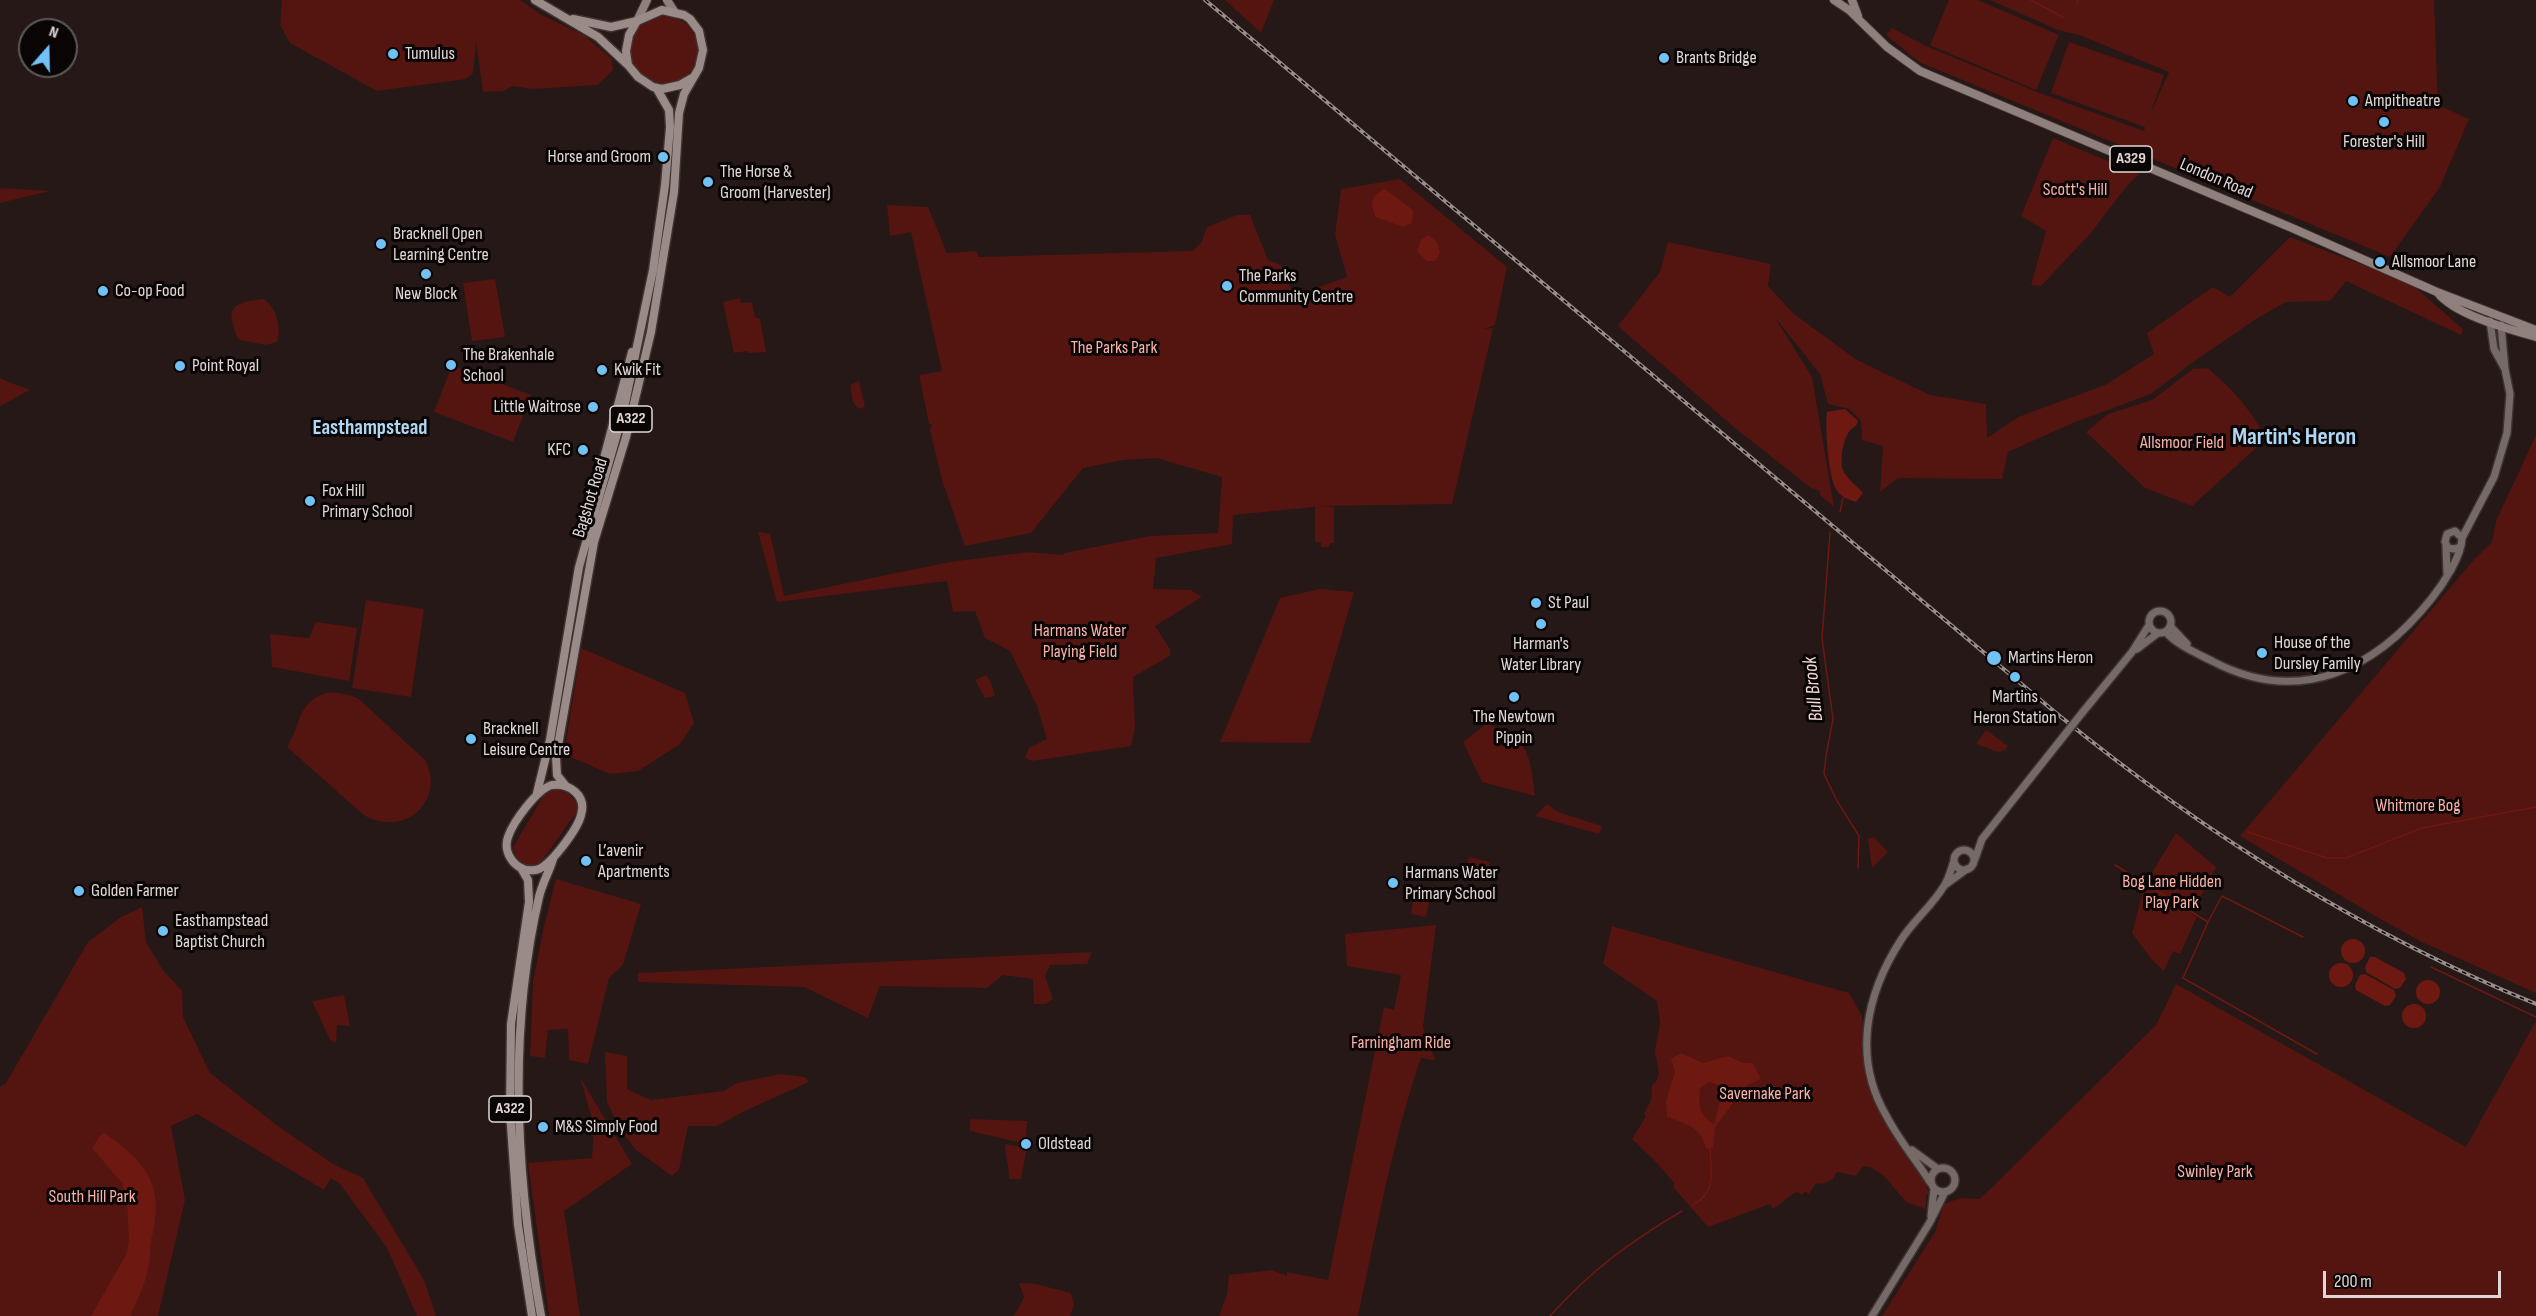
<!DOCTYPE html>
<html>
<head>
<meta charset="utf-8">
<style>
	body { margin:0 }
	#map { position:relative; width:2536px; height:1316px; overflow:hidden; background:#251816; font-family:"Sofia Sans Condensed",sans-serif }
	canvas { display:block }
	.north { position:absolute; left:18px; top:18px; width:60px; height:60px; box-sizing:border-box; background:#0a0505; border:2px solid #605959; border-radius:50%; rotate:20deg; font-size:16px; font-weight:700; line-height:24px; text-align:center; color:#e1d7d6 }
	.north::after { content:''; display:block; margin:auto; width:21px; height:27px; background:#72c1f5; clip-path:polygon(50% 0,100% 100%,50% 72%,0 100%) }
	.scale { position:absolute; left:2323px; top:1271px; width:178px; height:27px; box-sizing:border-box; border:3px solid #e1d7d6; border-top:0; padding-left:8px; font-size:18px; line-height:21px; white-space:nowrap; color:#e1d7d6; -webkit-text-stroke:4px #0a0505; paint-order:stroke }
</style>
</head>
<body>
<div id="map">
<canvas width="2536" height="1316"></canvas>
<div class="north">N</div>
<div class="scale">200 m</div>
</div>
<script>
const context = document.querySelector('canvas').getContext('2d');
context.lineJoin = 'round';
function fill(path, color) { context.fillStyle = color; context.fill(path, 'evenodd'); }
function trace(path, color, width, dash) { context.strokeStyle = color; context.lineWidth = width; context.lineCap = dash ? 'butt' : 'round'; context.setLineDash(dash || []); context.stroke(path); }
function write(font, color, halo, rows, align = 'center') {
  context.font = font + ' "Sofia Sans Condensed",sans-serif'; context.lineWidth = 6; context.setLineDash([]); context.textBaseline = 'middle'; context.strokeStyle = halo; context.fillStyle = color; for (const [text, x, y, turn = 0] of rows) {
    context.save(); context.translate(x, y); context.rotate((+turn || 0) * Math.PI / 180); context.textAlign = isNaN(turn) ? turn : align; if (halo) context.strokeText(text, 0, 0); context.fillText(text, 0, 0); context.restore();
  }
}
const green = new Path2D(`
	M282,0H520L542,15L584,35L612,59L613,70L598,85L533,89L513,86L503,91L483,92L476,42L473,73L466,79L377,91L290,43L280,25Z
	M1225,0H1274L1261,33Z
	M1949,0H1978L2059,35L2036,90L1930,45Z
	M1990,0H2434L2438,105L2469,119L2440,187L2390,257L1919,62L1886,35L1892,28L1926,46L2037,92L2144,131L2145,127L2051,93L2069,42L2164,75L2150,115L2169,72L2082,36L2058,30Z
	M630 50a34 34 0 1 1 68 0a34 34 0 1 1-68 0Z
	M2053,138L2139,174L2126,187L2091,233L2041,286L2031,285L2046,231L2021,216Z
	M1400,179L1507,267L1495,325L1484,329L1493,328L1452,504L1319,506L1334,507V543H1330L1329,547H1321V542H1315V507L1233,515L1232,544L1156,558L1153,589L1191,590L1202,597L1155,626L1170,649V656L1133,677L1135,728L1131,746L1032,761L1025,758L1029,748L1047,739L1037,706L1010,651L985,638L975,611L953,612L947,581L777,602L758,532L770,534L784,596L950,562L1029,552L1064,555V553L1150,536L1218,533L1222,477L1156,458L1123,460L1083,468L1031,533L965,546L942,480L930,430L932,424H929L919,375L942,371L911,232L890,236L887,205L928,207L947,253L976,251L979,257L1192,251L1201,243L1207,227L1237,215H1250L1268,260L1283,266L1293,296L1347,277L1335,235L1341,189Z
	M0,188L50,191L0,203Z
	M2290,237L2410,283L2463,329L2461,335L2346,281L2330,301L2286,302L2256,319L2193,362L2151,394L2075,422L2008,452L2002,479L1898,478L1880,492L1883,446L1862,440L1861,421L1849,409L1828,404L1820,374L1774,316L1812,377L1834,507L1820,495V491L1811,488L1735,428L1618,326L1660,272L1668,242L1771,264L1768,286L1794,314L1857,360L1930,395L1986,404L1987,438L2018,417L2105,385L2154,354L2147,333L2213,287L2230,297Z
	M495,279L505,337L472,341L463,283Z
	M740,298L741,303L752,302L755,317L760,319L766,352L748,353L747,351L734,353L723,302Z
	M263,299C276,305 282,329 277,342L266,345L239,340C235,334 234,328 232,321C228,302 248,301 263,299Z
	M452,365L531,395L513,442L434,412Z
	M2208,368C2232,389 2252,410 2266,439L2192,506L2145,488L2086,432L2108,414L2152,400L2193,369Z
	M0,378C10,384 20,385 30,390L0,406Z
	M859,381L865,407L858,409L853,402L850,385Z
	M2536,435V993L2422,942L2382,920L2240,836L2471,563L2492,542L2496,521Z
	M1320,589L1354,592L1310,743L1220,742L1280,598Z
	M366,600L424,609L411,697L352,688Z
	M316,622L357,628L349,681L272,667L270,634L309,638Z
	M581,648L685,693L694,723L680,744L638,771L610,774L564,754Z
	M986,675L991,682L995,696L985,698L975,680Z
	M331,692L350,695L359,699L426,761C433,777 433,794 421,808C410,823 388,825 371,819C360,814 351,803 342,796C324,779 305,763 287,747C302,723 297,699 331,692Z
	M1486,724C1530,738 1530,755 1535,796L1482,782L1463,742Z
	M1986,730L2008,746L2005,750L1998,752L1976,744Z
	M555,789C568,792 576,797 578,810L541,862L529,867C519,863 515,857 513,847L544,795L549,790Z
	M1547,804L1558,812L1602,826L1599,834L1535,816Z
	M2176,833L2216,867L2192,914L2197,917L2180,954L2173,951L2164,971L2152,960L2132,933L2145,884Z
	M1874,837L1888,852L1872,868L1868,839Z
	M1469,857L1490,862L1486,878L1465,872Z
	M556,879L641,904L623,965L609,978L588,1064L569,1060L568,1029L548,1030L545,1058L530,1056L533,982L544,926Z
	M1416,885L1432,889L1426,917L1411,914Z
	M142,907L146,942L163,970L182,991L183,1017L210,1073L278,1126L333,1164L363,1178L424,1280L436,1316H417L387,1248L340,1184L331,1178L324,1190L197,1114L171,1126L185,1200L158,1316H0V1087L6,1083L88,942L121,917Z
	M1436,925L1423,1027L1435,1060L1421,1058C1392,1142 1377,1229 1358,1316H1219L1227,1294L1229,1275L1272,1270L1287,1276V1272L1328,1280L1384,1007L1394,1010L1401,975L1347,966L1345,934Z
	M1612,926L1849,993L1862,1016L1866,1070L1890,1131L1924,1176L1929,1195H1926V1209L1906,1202L1884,1176L1870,1167L1863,1166L1856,1176L1837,1172L1833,1179L1822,1184L1816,1183L1809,1194L1805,1191L1802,1195L1797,1192C1787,1196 1782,1204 1773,1209L1770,1204L1708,1227L1673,1187L1674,1183L1657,1163L1632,1139L1646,1116L1644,1114L1651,1100L1652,1085L1656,1082L1659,1074L1655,1051L1660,1022L1657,1001L1603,964Z
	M1092,952L1087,964L1050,965L1045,976L1053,999L1046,1004H1034L1033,979L1003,975L987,988L880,986L868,1018L804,987L638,982V973Z
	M2176,984L2466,1147L2536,1021V1316H1882L1935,1232L1944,1204L1960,1198L1980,1199L2156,1025Z
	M344,995L350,1026L337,1025L336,1043L330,1040L312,1001Z
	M605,1052L627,1056V1089L651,1100L724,1091L737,1083L780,1074L805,1077L809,1082L749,1109L717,1126H688L679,1170L672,1176L636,1150L621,1131L607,1102Z
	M580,1077L632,1164L564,1211L580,1316H549L528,1163L592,1158L594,1126Z
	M970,1119L1027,1121L1026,1144L970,1131Z
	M1005,1144L1027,1148L1021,1179H1009C1009,1164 1005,1157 1005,1144Z
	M1019,1283L1036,1284L1071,1293L1074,1305L1070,1316H1014L1024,1297Z`);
const water = new Path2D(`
	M1385,189L1413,210L1412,223L1403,227L1376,217C1369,202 1371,196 1385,189Z
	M1428,235L1437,242L1440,253L1435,261H1427L1417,251L1421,240Z
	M1845,409L1858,421L1856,426C1844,430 1839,459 1843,470C1847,479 1857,486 1863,493L1856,502C1847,499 1841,497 1836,489C1828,475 1825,428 1827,412Z
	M2341 951a12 12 0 1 1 24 0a12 12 0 1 1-24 0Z
	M2370,957H2375L2404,973L2406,979L2400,988L2395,989L2366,972L2365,967Z
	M2329 975a12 12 0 1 1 24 0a12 12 0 1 1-24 0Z
	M2365,974L2394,990L2396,996L2390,1005L2385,1006L2356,990L2355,985L2360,975Z
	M2416 992a12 12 0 1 1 24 0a12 12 0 1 1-24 0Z
	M2402 1016a12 12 0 1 1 24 0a12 12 0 1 1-24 0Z
	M1681,1053L1703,1063L1728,1056L1743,1063H1753L1761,1079L1746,1086L1715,1127L1713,1147L1706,1149C1703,1128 1685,1123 1667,1117L1666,1101L1675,1072L1671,1059ZM1709,1082L1724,1087L1714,1124C1699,1115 1698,1105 1700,1088Z
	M104,1133C149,1164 165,1187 151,1241C149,1248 151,1256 149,1264C146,1283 138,1299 130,1316H91L127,1253L129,1240L127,1198L122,1183L92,1148L99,1137Z`);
const stream = new Path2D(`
	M2031,0L2064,18
	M2077,4L2078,0
	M1840,512L1843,498
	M1830,533L1822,638L1833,719L1826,756L1824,774L1837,801L1859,836L1858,868
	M2248,832L2327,858H2346L2422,828L2536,807
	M2115,865L2208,922L2222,896L2303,937
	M2208,922L2183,978L2317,1054
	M2431,967L2536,1017
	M1693,1205C1717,1191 1711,1173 1710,1148
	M1550,1316C1590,1271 1631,1241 1682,1211`);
const secondary = new Path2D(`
	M2490,321L2494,349L2505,369
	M2462,538L2494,477L2507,433L2510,394L2505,369L2501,325
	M2446,546L2447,573
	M2149 622a11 11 0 1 1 22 0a11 11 0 1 1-22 0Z
	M2170,626L2187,644
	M2166,632C2175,644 2198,654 2212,661C2299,707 2375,670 2432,598C2443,584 2462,556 2462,538L2455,531L2447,534L2445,542L2448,548L2454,549L2460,547
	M2137,649L2158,633
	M2082,713L2132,652L2149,625
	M1954 860a10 10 0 1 1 20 0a10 10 0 1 1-20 0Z
	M1975,859L1982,839L2059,742
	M1945,885L1967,869
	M1912,1150L1938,1169
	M1931 1180a12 12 0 1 1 24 0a12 12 0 1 1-24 0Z
	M1930,1182C1916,1160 1899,1140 1887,1117C1852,1058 1866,994 1901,940C1913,921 1932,906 1944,886C1949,879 1951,869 1954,861
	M1931,1216L1934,1189
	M1872,1316L1930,1222L1945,1192`);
const primary = new Path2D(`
	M667,0L674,11
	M1834,0L1849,10L1887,47L1920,71L2292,228L2437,292L2536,330
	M1852,0L1858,16
	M637,21L647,0
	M2438,293C2455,315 2509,329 2536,337`);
const trunk = new Path2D(`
	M535,0L598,37L628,65
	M573,19L611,27L637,21
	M598,481L632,352
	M552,785C569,783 587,795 581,815C578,828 549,869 535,870C517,873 502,854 508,837C513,822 537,789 552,785Z
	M565,785L557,775L556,757L594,542L626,437L651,332L674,192L679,113L684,94L699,68L703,50L699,31L690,19L684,15L662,10L637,21L629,35L626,51L628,65L638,77L653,87L662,89L680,85L692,78
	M537,793L550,740L579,567L623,413L653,270L665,185L670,127L669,110L657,89
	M521,868L528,880L529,902L511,1024L510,1112L518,1225L532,1316
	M541,1316C516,1179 507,1034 539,897C542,884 549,872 553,859`);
const rail = new Path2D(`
	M1205,0L2056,713C2202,832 2362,933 2536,1004`);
const secondaryBridge = new Path2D(`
	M2059,742L2082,713`);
const markers = [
	[393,54,6,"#72c1f5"],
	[1664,58,6,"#72c1f5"],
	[2353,101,6,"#72c1f5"],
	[2384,122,6,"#72c1f5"],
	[663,157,6,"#72c1f5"],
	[708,182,6,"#72c1f5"],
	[381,244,6,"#72c1f5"],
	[2380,262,6,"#72c1f5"],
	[426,274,6,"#72c1f5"],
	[1227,286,6,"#72c1f5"],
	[103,291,6,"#72c1f5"],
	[451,365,6,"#72c1f5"],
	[180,366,6,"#72c1f5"],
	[602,370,6,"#72c1f5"],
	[593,407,6,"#72c1f5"],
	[583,450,6,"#72c1f5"],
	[310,501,6,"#72c1f5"],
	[1536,603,6,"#72c1f5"],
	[1541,624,6,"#72c1f5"],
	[2262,653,6,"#72c1f5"],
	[1994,658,8,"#72c1f5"],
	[2015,677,6,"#72c1f5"],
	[1514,697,6,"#72c1f5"],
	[471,739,6,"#72c1f5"],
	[586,861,6,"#72c1f5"],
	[1393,883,6,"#72c1f5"],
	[79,891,6,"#72c1f5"],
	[163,931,6,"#72c1f5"],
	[543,1127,6,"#72c1f5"],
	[1026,1144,6,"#72c1f5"]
];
const shields = [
	[2131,159,42],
	[631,419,42],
	[510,1109,42]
];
const shieldNames = [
	["A329",2131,159],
	["A322",631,419],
	["A322",510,1109]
];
const poiNames = [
	["Tumulus",405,54],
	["Brants Bridge",1676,58],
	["Ampitheatre",2365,101],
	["Forester's Hill",2384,142,"center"],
	["Horse and Groom",651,157,"right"],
	["The Horse &",720,172],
	["Groom (Harvester)",720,193],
	["Bracknell Open",393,234],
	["Learning Centre",393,255],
	["Allsmoor Lane",2392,262],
	["The Parks",1239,276],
	["Community Centre",1239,297],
	["Co-op Food",115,291],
	["New Block",426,294,"center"],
	["The Brakenhale",463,355],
	["School",463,376],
	["Point Royal",192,366],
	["Kwik Fit",614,370],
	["Little Waitrose",581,407,"right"],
	["KFC",571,450,"right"],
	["Fox Hill",322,491],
	["Primary School",322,512],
	["St Paul",1548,603],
	["House of the",2274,643],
	["Dursley Family",2274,664],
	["Harman's",1541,644,"center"],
	["Water Library",1541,665,"center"],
	["Martins Heron",2008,658],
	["Martins",2015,697,"center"],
	["Heron Station",2015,718,"center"],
	["The Newtown",1514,717,"center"],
	["Pippin",1514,738,"center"],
	["Bracknell",483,729],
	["Leisure Centre",483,750],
	["L’avenir",598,851],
	["Apartments",598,872],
	["Harmans Water",1405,873],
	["Primary School",1405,894],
	["Golden Farmer",91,891],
	["Easthampstead",175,921],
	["Baptist Church",175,942],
	["M&S Simply Food",555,1127],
	["Oldstead",1038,1144]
];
const streetNames = [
	["London Road",2216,179,23],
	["Bagshot Road",591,498,-73]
];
const parkNames = [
	["Scott's Hill",2075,190],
	["The Parks Park",1114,348],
	["Allsmoor Field",2182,443],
	["Harmans Water",1080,631],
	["Playing Field",1080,652],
	["Whitmore Bog",2418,806],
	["Bog Lane Hidden",2172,882],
	["Play Park",2172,903],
	["Farningham Ride",1401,1043],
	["Savernake Park",1765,1094],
	["Swinley Park",2215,1172],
	["South Hill Park",92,1197]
];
const waterNames = [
	["Bull Brook",1814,689,-96]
];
const quarterNames = [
	["Easthampstead",370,429]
];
const districtNames = [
	["Martin's Heron",2294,438]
];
fill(green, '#54140f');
fill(water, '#6d1912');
trace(stream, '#6d1912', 1.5);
trace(secondary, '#3f3331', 10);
trace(primary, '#3f3331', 10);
trace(trunk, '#3f3331', 11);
trace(secondary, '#766a68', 7);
trace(primary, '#8f807e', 8);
trace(trunk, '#9a8a88', 8);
trace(rail, '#998d8c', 4);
trace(rail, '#0a0505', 1.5, [4.5]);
trace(secondaryBridge, '#3f3331', 10, []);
trace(secondaryBridge, '#766a68', 7);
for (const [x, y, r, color] of markers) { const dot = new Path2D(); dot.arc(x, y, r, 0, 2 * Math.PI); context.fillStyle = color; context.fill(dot); trace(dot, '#0a0505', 2); }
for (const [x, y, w] of shields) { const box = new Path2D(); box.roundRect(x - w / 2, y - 13, w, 26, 4.5); context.fillStyle = '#0a0505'; context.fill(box); trace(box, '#e1d7d6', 1.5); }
write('bold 16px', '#e1d7d6', null, shieldNames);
write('18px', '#e1d7d6', '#0a0505', poiNames, 'left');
write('18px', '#e1d7d6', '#0a0505', streetNames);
write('18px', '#fcb1a6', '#0a0505', parkNames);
write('italic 20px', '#f3d9d5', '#0a0505', waterNames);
write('bold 21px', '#add7f4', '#0a0505', quarterNames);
write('bold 24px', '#add7f4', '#0a0505', districtNames);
</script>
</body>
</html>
